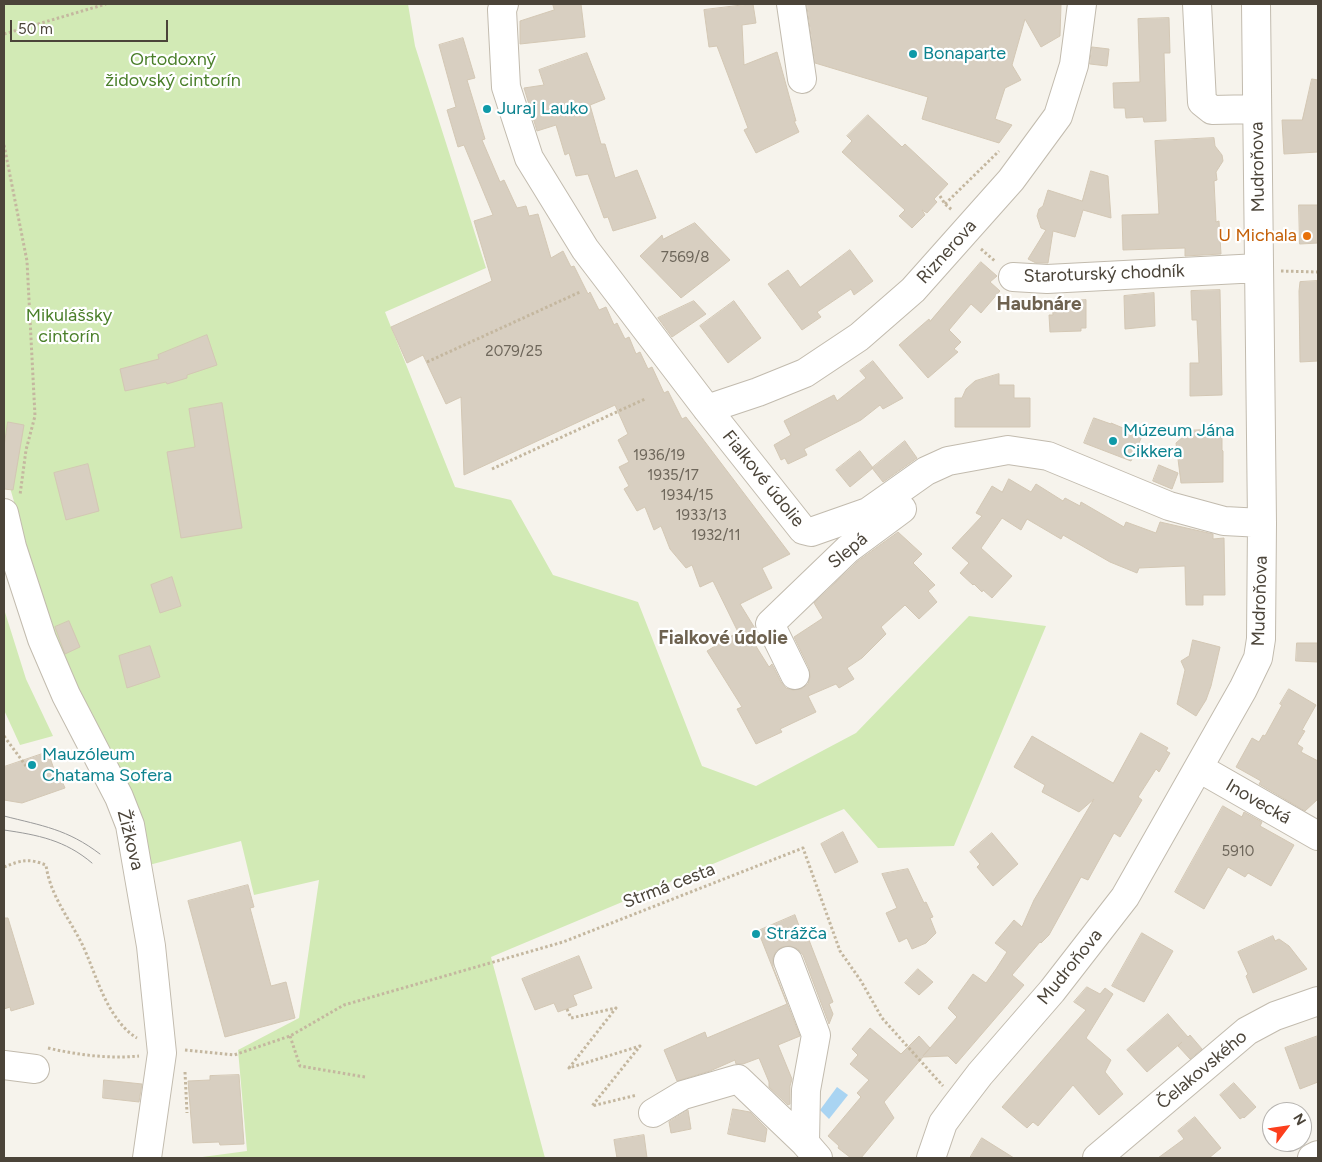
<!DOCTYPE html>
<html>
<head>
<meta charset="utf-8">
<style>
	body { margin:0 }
	#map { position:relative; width:1322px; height:1162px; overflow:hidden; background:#f6f3ec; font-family:Figtree,sans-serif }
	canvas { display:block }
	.frame { position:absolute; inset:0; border:5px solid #4b4439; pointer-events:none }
	.north { position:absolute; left:1262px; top:1102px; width:50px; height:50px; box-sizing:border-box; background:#fff; border:1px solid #b7b4b0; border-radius:50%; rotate:59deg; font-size:14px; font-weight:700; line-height:20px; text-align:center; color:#4b4439 }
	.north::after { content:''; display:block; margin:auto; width:18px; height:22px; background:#fc3f1d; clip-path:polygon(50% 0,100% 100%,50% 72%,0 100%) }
	.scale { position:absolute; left:10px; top:20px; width:158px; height:22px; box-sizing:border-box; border:2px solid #4b4439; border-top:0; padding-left:6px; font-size:15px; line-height:18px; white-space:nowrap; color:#4b4439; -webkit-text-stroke:4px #fff; paint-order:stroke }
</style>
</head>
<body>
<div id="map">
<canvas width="1322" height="1162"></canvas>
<div class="frame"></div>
<div class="north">N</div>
<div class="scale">50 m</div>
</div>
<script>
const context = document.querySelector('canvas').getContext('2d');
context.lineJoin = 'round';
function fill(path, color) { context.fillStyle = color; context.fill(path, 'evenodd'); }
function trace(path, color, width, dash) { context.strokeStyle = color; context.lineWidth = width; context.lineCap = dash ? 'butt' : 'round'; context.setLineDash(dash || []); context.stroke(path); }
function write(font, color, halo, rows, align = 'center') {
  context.font = font + ' Figtree,sans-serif'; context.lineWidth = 4.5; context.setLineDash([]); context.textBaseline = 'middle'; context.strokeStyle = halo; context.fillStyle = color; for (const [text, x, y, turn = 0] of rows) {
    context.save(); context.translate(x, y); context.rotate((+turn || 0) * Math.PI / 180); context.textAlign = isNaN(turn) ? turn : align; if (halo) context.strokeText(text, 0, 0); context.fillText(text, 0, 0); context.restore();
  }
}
const green = new Path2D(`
	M4,4H408L415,46L486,268L385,312L455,487L511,500L553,575L638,602L702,766L756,786L856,733L969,616L1046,626L954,846L878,848L844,809L491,957L545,1158H195L247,1151L238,1050L299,1018L319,880L254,895L241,841L149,865L64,674L4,467Z
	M4,609L26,679L53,736L20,745L4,710Z`);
const water = new Path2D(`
	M837,1087L848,1095L829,1119L820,1110Z`);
const building = new Path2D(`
	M553,4H581L585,37L520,44V21L554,10Z
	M753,4L756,23L742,25L744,65L777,52L796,121H794L799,132L756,153L744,130L748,128L717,46L709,47L704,10Z
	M807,4H1061L1060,36L1041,47L1025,19L1012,65L1021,80L1005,88L995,119L1012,125L999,143L922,119L928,97L815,63Z
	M1169,18L1170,53H1164L1166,121L1144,122L1143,117L1126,118L1125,108H1114L1113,83L1140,82L1138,19Z
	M463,38L475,78L467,80L485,139L482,140L500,182L504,180L517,208L526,206L529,216L538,214L551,258L563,251L571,267L574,266L588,294L590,292L599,310L606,307L614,325L617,323L625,339L629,337L636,354L640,352L648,369L652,367L664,393L668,391L682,419L686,417L702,438L790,554L762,568L772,588L740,604L756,630L749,635L769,667L772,664L781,682L786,688L793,690L801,689L808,684L810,677L809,668L794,637L823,618L814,603L858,561L898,532L922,554L913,563L935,585L928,591L937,602L919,619L905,605L881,627L886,634L862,658L847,668L854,679L839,688L836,684L808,696L816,712L780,729L782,732L756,744L737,709L742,707L707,651L738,632L713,581L700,587L692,565L686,568L670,549L661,526L654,530L645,507L637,511L624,489L629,486L619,467L629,462L618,440L628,434L615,405L464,475L461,397L446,404L423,355L407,363L391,327L492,281L474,221L493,215L464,145L458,147L447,110L456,107L439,45Z
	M1092,47L1109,49L1107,66L1090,64Z
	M587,53L605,99L590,105L601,144H605L615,178L637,170L656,218L613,231L608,217L604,218L588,174L576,176L569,153L565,155L556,125L537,131L524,88L544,85L539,70Z
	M1312,79L1318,80V152L1284,154L1282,120H1302Z
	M868,115L902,147L905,144L948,184L934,199L937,202L927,213L922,210L925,215L912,228L899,216L905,210L842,152L852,141L847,136Z
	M1214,138L1215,146L1222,155L1223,161L1216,172L1217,180L1214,181L1216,222L1219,221L1221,254L1185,256V248L1123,250L1122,215L1159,214L1155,141Z
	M1091,171L1108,176L1111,218L1083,210L1075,237L1053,231L1048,263H1036L1028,259L1046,230L1041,228L1037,216L1039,209L1043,206L1048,190L1082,201Z
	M1299,205H1318V243L1300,244Z
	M695,223L730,260L681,298L640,256L662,235L663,239Z
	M850,250L873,281L854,295L851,289L817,312L821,317L802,330L768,284L788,270L800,287Z
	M981,262L997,276L990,282L1000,291L981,313L971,304L949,330L961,342L954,349L958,352L928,378L899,345L929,319L930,321Z
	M1317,281L1318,361L1300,362L1299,291L1300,282Z
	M1220,290L1222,395L1190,396V363H1199L1197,320H1192L1191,291Z
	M1154,293L1155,326L1125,329L1124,296Z
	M1086,300V328H1081V331L1050,332L1049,315H1053L1052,302Z
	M694,301L706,314L672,337L658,318Z
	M734,301L761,338L728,363L700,326Z
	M207,335L217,365L187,375V378L167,384L166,382L125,391L120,369L159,359L158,355Z
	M873,361L903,398L883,409L880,405L861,420L804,449L807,455L788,464L785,458L781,460L774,445L791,435L784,421L834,395L837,401L866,378L860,371Z
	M999,374V385H1014V398H1030V427H955V398H962L966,389L975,381Z
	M222,403L242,528L181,538L167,452L195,447L189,409Z
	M1094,418L1111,424V423L1142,436L1131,461L1084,443Z
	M8,422L24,425L13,490L4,489V447Z
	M1205,430V435L1222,436V450L1223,451V482L1181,483L1176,443L1184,436V431Z
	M905,441L917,458L883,482L872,468Z
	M860,451L873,468L850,487L836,470Z
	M88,464L99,511L66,520L54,473Z
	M1159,465L1178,473L1172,489L1153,481Z
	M1009,479L1031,492L1036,484L1063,501L1065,498L1080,506L1081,502L1124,527L1126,522L1156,533L1160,522L1213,534V539L1224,538L1225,595H1203V605H1186L1185,566L1139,568L1137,573L1110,562L1063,535L1061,539L1027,519L1021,530L1002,518L981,548L1012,576L992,598L983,590L982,592L974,584L973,585L960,573L969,563L952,548L982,516L976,513L992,486L1002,492Z
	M172,577L181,606L160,613L151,585Z
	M69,621L80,647L65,654L55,627Z
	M1193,640L1220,647L1211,686L1206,700L1196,716L1177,704L1185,670L1181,661L1189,656Z
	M1297,643H1318V662L1296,661Z
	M150,646L160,677L127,688L119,656Z
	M1289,689L1316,705L1302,730L1305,731L1297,744L1303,748L1301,752L1318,761V799L1305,811L1259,784L1261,781L1236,767L1252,738L1259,742L1263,735L1265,736L1282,705L1280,704Z
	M1141,733L1168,748L1166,751L1170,753L1159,772L1156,769L1138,797L1142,800L1120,837L1114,833L1088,880L1081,877L1049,935L1041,943L1040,942L1012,975L1024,985L956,1064L948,1056L923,1057L884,1102L894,1118L861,1158H851L838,1148L839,1146L828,1136L861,1097L857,1093L869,1080L850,1064L858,1055L852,1049L870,1028L901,1054L919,1036L930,1048L923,1056L957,1017L948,1008L973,974L986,983L996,969L1007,952L995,943L1014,920L1022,927L1034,900L1094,799L1079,812L1042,792L1045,785L1014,767L1032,736L1113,783Z
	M48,752L55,772H58L65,788L22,803L4,800V767Z
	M1223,806L1242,817L1244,812L1262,822L1260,826L1294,845L1271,886L1248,873L1245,877L1228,867L1204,909L1175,892Z
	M843,832L858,862L835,873L821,844Z
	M992,833L1018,864L993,886L977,867L980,864L970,852Z
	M908,869L924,903L926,902L933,917L930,918L936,933L926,943L912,949L907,938L899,942L886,913L897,908L882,874Z
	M248,885L254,907L250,908L271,986L286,982L295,1018L225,1037L188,901Z
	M795,915L805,942L809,940L833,1002L829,1004L833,1014L829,1024L803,955L798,949L790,946L782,947L776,951L773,958V967L800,1036L778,1045L792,1079L790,1086V1104L788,1105L769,1087V1082L759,1058L743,1064H736L735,1060L710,1071L677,1081L664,1050L705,1032L707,1038L787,1004L758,931Z
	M4,918H8L34,1004L11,1011L10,1007L4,1009Z
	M1142,933L1173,951L1144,1002L1112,986Z
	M1273,936L1275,941L1279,939L1289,946L1307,969L1253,993L1246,976L1248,974L1238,952Z
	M579,956L592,988L573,995L577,1005L558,1012L554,1003L535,1010L522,979Z
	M918,969L933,982L919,995L905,983Z
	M1087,987L1100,994L1105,988L1113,994L1086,1038L1111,1060L1105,1072L1123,1094L1099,1115L1073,1085L1038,1126L1033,1122L1027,1128L1002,1107L1086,1010L1074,1002Z
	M1168,1014L1188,1037L1190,1035L1202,1049L1190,1059L1178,1046L1182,1042L1147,1072L1127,1050Z
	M1318,1036V1082L1300,1089L1285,1048Z
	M239,1075L244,1144L220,1145L219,1142L193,1143L188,1081L210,1080V1076Z
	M104,1080L142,1084L139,1102L103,1098Z
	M1234,1083L1256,1107L1244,1118L1243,1117L1240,1119L1220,1095Z
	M733,1109L750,1112L767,1129L765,1142L728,1134Z
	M688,1110L691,1129L671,1133L669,1122Z
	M1195,1117L1221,1148L1209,1158H1158L1184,1139L1178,1131Z
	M644,1135L647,1158H617L614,1140Z
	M982,1138L1014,1158H970Z`);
const path = new Path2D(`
	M4,34L106,4
	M4,145L27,261L35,416L26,450L20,495
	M940,196L945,204L952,210
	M945,204L999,151
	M981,249L996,262
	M1281,271L1318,272
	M427,362L580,292
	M492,469L645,399
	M4,736L26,766
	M4,867C22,860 28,858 46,865C50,895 69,918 82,944C94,969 101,998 118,1020C123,1027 130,1034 137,1038
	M567,1009L571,1018L616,1008L569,1068L640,1046L592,1106L637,1095
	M290,1036L300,1066L365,1077
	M48,1048C78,1055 109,1059 139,1056
	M185,1050L234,1055L290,1036L344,1005L563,942L803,848L840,951L861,981L882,1018L943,1086
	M185,1072L187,1113`);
const minor = new Path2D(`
	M504,4L502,10L506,87L529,158L585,249L707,409L803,530L811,532L868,512L926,471L948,461L1008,450L1048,456L1169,506L1224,521L1262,523
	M791,4L802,79
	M1197,4L1202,102L1212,110L1257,109
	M1013,277L1047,279L1259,268
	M707,409L758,392L805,373L859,337L913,290L1011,180L1058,116L1074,65L1082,4
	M4,513L12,547L42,639L66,695L119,797L130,825L151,946L162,1053L147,1158
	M795,675L770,624L848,549L902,509
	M1199,768L1318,836
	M788,961L816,1035L806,1090L805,1143
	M4,1065L35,1069
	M653,1113L683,1095L738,1079L805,1143L818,1158
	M931,1158L943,1123L954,1108L980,1074L1052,991L1125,897L1243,689L1258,658L1261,639L1262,523L1256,4
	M1097,1158L1247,1031L1275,1016L1318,1001
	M1312,1158L1318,1155`);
const tram = new Path2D(`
	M4,816C43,826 67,829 100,854
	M4,830C38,835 65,840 92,863`);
const markers = [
	[913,54,5,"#0f9aa8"],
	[487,109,5,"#0f9aa8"],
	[1307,236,5,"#e8710a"],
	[1113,441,5,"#0f9aa8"],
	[32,765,5,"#0f9aa8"],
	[756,934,5,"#0f9aa8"]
];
const numberNames = [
	["7569/8",685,258],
	["2079/25",514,352],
	["1936/19",659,456],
	["1935/17",673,476],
	["1934/15",687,496],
	["1933/13",701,516],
	["1932/11",716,536],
	["5910",1238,852]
];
const cultureNames = [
	["Bonaparte",923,54],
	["Juraj Lauko",497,109],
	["Múzeum Jána",1123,431],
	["Cikkera",1123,452],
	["Mauzóleum",42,755],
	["Chatama Sofera",42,776],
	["Strážča",766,934]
];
const parkNames = [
	["Ortodoxný",173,60],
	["židovský cintorín",173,81],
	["Mikulášsky",69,316],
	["cintorín",69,337]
];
const streetNames = [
	["Mudroňova",1258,167,-91],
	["Riznerova",947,252,-48],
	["Staroturský chodník",1104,274,-2],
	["Fialkové údolie",763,479,51],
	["Slepá",848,551,-40],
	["Mudroňova",1260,601,-88],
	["Inovecká",1258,802,30],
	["Žižkova",130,840,76],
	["Strmá cesta",669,886,-21],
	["Mudroňova",1070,967,-51],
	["Čelakovského",1202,1070,-40]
];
const foodNames = [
	["U Michala",1297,236]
];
const neighbourhoodNames = [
	["Haubnáre",1039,304],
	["Fialkové údolie",723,638]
];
fill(green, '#d2eab5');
fill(water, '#a9d4f2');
fill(building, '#d8cfc1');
trace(building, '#d3c7b4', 1);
trace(minor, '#c2bbae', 30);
trace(path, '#c4b79f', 3, [2.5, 2.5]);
trace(minor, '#fff', 28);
trace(tram, '#9a9a9a', 1);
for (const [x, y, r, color] of markers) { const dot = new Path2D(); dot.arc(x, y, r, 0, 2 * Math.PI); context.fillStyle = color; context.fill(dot); trace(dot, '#fff', 2); }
write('15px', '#6e675b', null, numberNames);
write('18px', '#0d838f', '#fff', cultureNames, 'left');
write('18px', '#4a7f2a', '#fff', parkNames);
write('18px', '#4b4439', '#fff', streetNames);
write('18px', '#c56008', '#fff', foodNames, 'right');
write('bold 19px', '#6e6250', '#fff', neighbourhoodNames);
</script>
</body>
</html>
